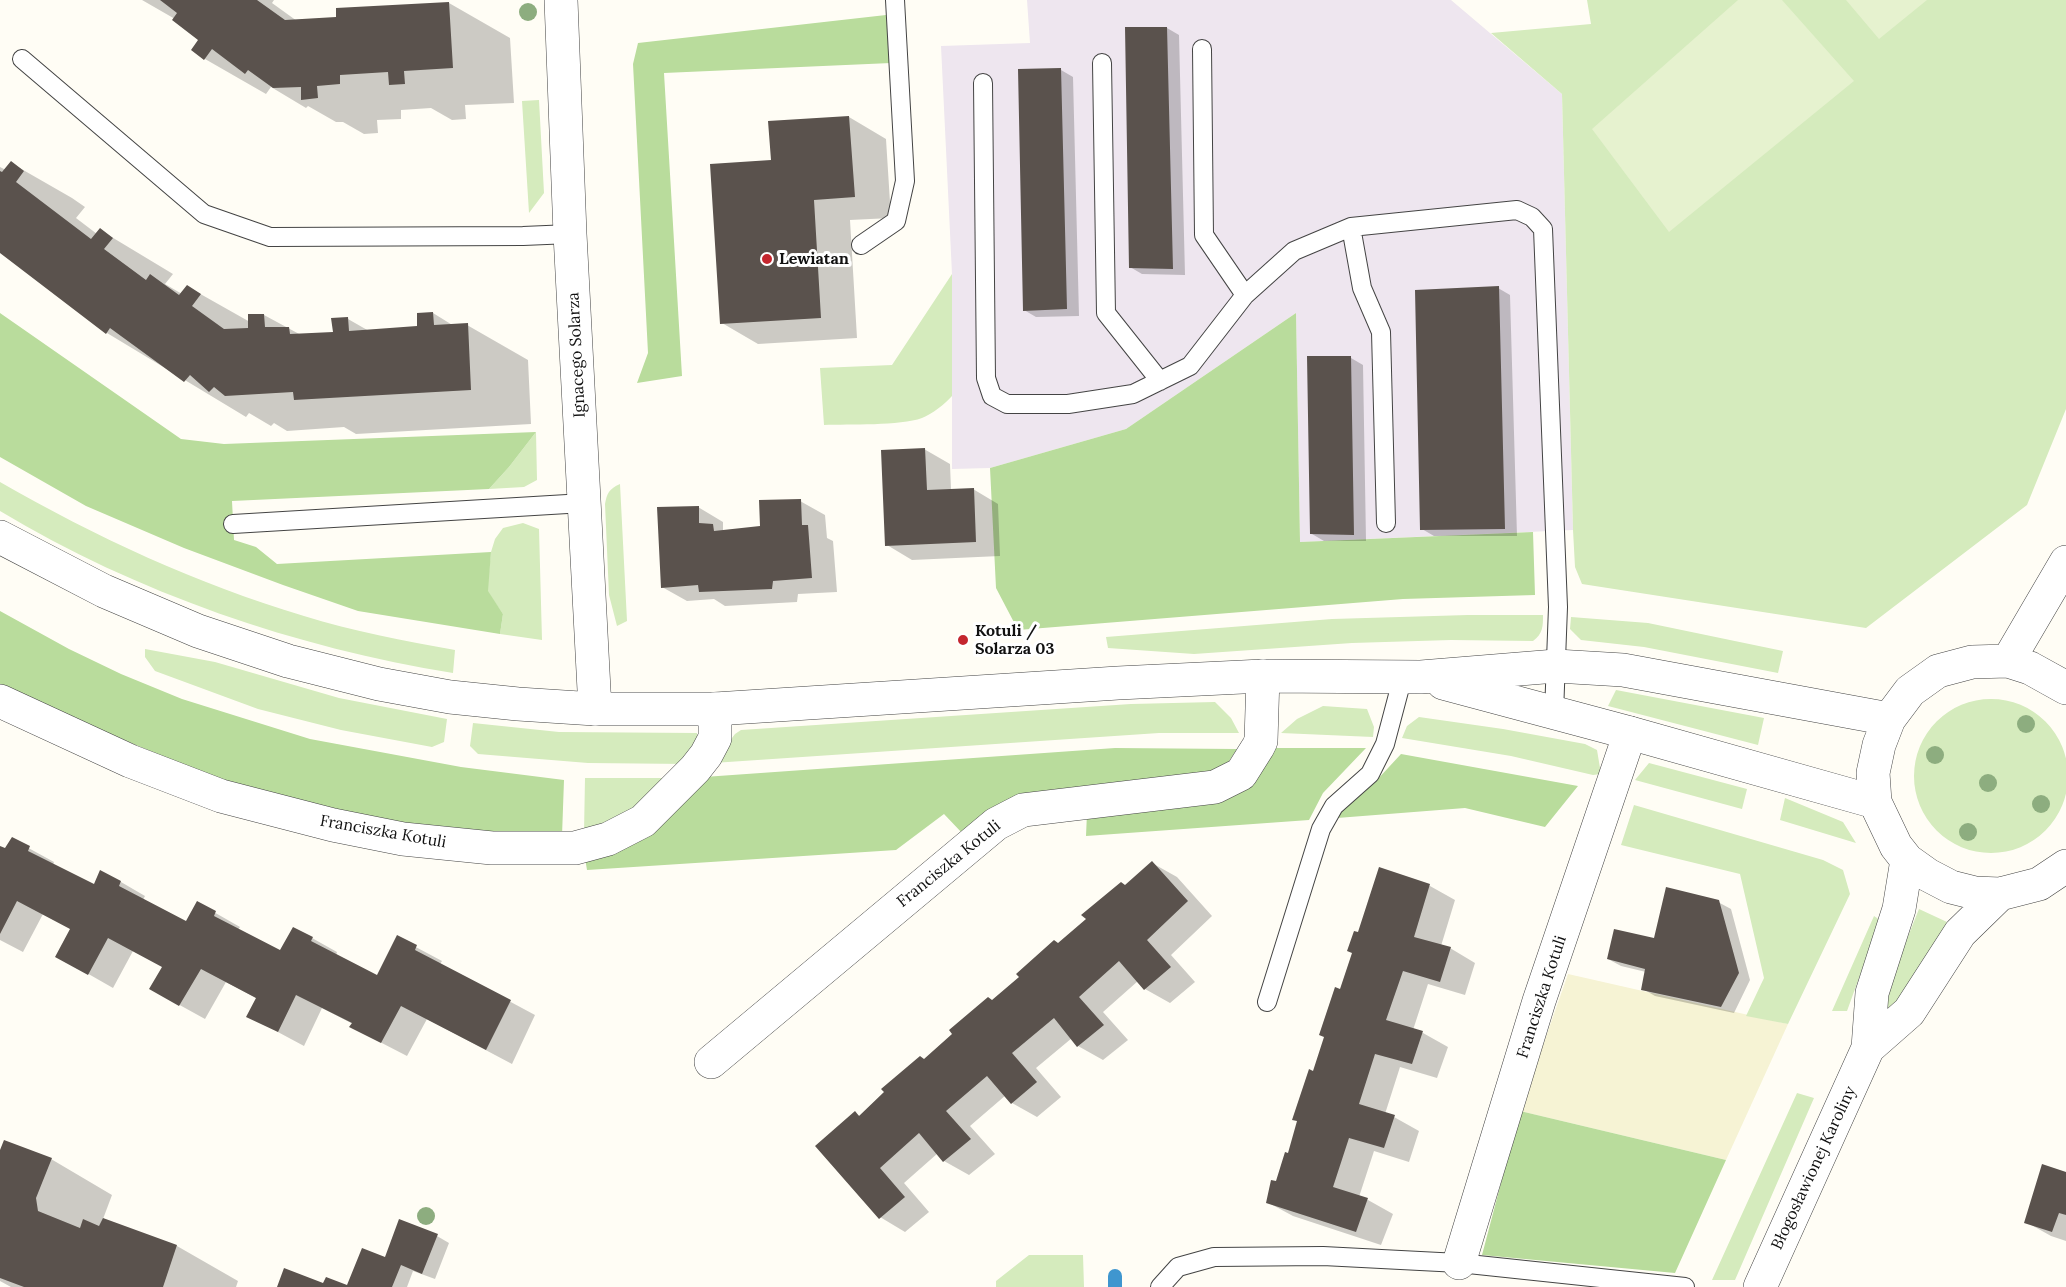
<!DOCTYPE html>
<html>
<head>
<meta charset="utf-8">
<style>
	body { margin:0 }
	canvas { display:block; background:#fffdf5 }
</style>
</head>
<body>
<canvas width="2066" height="1287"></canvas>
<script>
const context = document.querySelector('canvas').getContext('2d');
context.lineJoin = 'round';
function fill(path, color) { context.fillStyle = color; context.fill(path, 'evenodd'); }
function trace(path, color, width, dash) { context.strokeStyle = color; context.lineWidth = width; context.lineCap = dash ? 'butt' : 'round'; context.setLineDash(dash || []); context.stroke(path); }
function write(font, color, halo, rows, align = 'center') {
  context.font = font + ' Lora,serif'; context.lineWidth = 6; context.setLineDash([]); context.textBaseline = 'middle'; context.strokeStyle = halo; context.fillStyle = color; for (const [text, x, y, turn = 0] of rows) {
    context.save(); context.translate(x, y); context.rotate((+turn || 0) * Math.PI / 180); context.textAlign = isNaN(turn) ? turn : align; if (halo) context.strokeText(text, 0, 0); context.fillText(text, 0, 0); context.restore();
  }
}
const industrial = new Path2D(`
	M1027,0H1451L1562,94L1573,530L1300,542L1296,313L1126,429L990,468L952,469V274L941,46L1030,43Z`);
const farmland = new Path2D(`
	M1568,974L1788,1024L1726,1160L1520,1111Z`);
const green = new Path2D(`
	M1587,0H2066V409L2027,505L1866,628L1582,584L1575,567L1573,530L1562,94L1491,33L1591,24Z
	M539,100L544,193L529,213L522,101Z
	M952,274V396C945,404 932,414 922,418C900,426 849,424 824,425L820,368L892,365Z
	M536,432L537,480L524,487L489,489L509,467Z
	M0,482C96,537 197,584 304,616C353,631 404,641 455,650L453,673C297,648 136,593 0,511Z
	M620,484L627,621L617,626L609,595L605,504C607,493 609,489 620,484Z
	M523,523L539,529L542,640L500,634L503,614L487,591L491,552L495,539L503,528Z
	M1468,615H1543C1543,626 1543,634 1533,641L1451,640L1352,643L1194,654L1108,648L1106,637L1332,619Z
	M1571,617L1648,623L1783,651L1778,673L1644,647L1581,640L1570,629Z
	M145,649L215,662L339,698L447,719L444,742L432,747L341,730L258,709L155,671L145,657Z
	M1616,690L1764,718L1758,745L1608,706Z
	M1914 776a77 77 0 1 1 154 0a77 77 0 1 1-154 0Z
	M1215,702L1231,718L1239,733H1159L713,763L735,734L741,730L1131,704Z
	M1323,706L1367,709L1374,727L1373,737L1281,733L1297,719Z
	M1419,717L1503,729L1585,744L1597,750L1601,774L1593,775L1511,756L1402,738L1407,726Z
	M473,723L559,732L697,733L698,740L687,764L588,763L478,754L470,746Z
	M1649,763L1747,789L1742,809L1635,780Z
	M585,778H678L659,797L584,833Z
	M1785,798L1843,822L1856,843L1780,820Z
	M1634,805L1823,860L1843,870L1850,894L1788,1024L1746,1016L1764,978L1740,874L1621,845Z
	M1919,909L1947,922L1895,1014L1880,1006Z
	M1874,916L1880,920L1847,1011H1832Z
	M1797,1093L1814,1098L1735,1280H1712Z
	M1029,1255H1083L1084,1287H996V1281Z`);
const forest = new Path2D(`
	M886,15L891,63L664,73L682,376L637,383L648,353L633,64L638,43Z
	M0,313L181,439L224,444L536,432L509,467L489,489L232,501L234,540L256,547L277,564L491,552L488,591L503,614L500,634L358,611L283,585L184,548L86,506L0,457Z
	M1296,313L1300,542L1533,532L1535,595L1403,599L1018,630L996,588L990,468L1126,429Z
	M0,611L69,649L121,674L182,699L310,739L461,767L564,780L562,836L460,833L358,816L217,779L0,688Z
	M1115,748L1237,749L1225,767L963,834L944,814L896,850L587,870L585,858L704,777Z
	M1273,748H1366L1323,793L1309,820L1086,836L1087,813L1220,798Z
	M1401,754L1578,786L1545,827L1465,808L1337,818L1344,804L1376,781Z
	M1520,1111L1726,1160L1675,1273L1482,1255Z`);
const pitch = new Path2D(`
	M1738,0H1782L1854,81L1669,232L1592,129Z
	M1846,0H1927L1879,39Z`);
const shadow = new Path2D(`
	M142,0H274L272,3L297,21L337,19L449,3L510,38L514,103L465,105L466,119L452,120L431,108L401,110V119L377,120L378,133L364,134L343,122H336L308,106L306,108L271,87L266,94L205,59L201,39L175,19Z
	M1167,28L1179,35L1185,275L1142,274L1130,267Z
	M1061,70L1073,77L1079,316L1036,317L1024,310Z
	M849,117L886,139L891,218L850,220L857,338L758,344L722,323L772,162L770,122Z
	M11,163L72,198L85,207L76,218L97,234L100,230L173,274L165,284L182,294L188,287L250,322L264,315L301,335L334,333L348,319L369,331L419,328L433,313L454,326L467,325L528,360L531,424L356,434L344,427L287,431L274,423L271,426L249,413L246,417L107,333L0,251V167L6,170Z
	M1498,288L1510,295L1517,536H1434L1422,529Z
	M1351,358L1363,365L1366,541H1324L1312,534Z
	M924,449L950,464L951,490L973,489L998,504L1000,556L912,560L887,545Z
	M800,501L825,515L827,538L833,541L837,592L798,594L797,602L725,606L714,599L687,601L662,587L698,507L723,522V531L762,528Z
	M12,839L54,862L53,865L95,886L121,882L145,896L143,900L187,923L198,903L240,927L238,930L281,952L312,938L337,952L336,956L378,977L397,937L442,961L440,964L535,1015L512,1064L427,1019L407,1056L376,1040L353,1024L322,1008L304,1046L248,1016L258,999L226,982L205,1019L176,1003L164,967L133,951L113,988L57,956L72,929L43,914L23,952L0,940V848L6,850Z
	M1152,863L1177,877L1212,916L1171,955L1195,982L1170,1003L1145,989L1138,981L1103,1012L1128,1040L1103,1060L1078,1046L1072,1038L1036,1068L1061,1097L1037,1117L1012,1103L1006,1095L970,1126L995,1154L969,1175L944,1161L938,1153L904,1183L929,1212L905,1232L880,1217L855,1113L860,1116Z
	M1380,869L1430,886L1455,900L1441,946L1450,948L1475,963L1465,995L1428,984L1413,1030L1423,1033L1448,1047L1437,1078L1400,1067L1385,1114L1394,1117L1419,1131L1409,1162L1374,1151L1359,1197L1368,1200L1393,1214L1381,1245L1293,1216L1267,1202L1288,1155Z
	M1718,902L1731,909L1750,980L1734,1013L1655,996L1643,989L1646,972L1621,966L1608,959L1655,940Z
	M0,1150L51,1159L112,1195L103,1219L177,1246L238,1281L236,1287H11L0,1281Z
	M2066,1173V1241L2051,1236L2026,1222Z
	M437,1236L449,1243L435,1279L413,1271L407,1287H348L386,1259Z`);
const stream = new Path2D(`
	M1115,1287V1276`);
const building = new Path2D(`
	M160,0H257L285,20L336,17V8L449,2L453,68L404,71L405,84L389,85L388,72L340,75V84L317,86L318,98L301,100V87L273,88L248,70L245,74L212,49L204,60L191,50L198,40L172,20L177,13Z
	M1125,27H1167L1173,269L1129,268Z
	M1061,68L1067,309L1023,311L1018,69Z
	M849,116L855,197L814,200L821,318L720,324L710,164L771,160L768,121Z
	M11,161L24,171L16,182L91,239L100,228L113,238L104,249L146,280L150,274L179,295L187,285L201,294L192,306L224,329L248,328V314H264L265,327H289L290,334L333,332L331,318L348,317L349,331L417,326V313L433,312L434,325L468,323L471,390L294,400L293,392L225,396L214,387L209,392L190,375L184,382L110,328L106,334L0,253V171L2,172Z
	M1499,286L1505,529L1420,530L1415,290Z
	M1307,356H1351L1354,535L1310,534Z
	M925,448L927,490L974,488L976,542L885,546L881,450Z
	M801,499L802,525H808L812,578L773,581L772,589L699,592L698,585L661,588L657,507L699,506V523L713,524L714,531L760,526L759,500Z
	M12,837L30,846L28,851L94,884L100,870L121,881L119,886L186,921L197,901L216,911L214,916L280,950L293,927L313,937L311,941L377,975L397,935L417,945L415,950L511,1000L486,1050L401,1006L381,1043L349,1027L352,1023L296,995L278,1032L246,1017L256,998L201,969L179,1006L149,989L162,967L108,938L88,975L55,957L70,929L17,901L0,934V846L5,848Z
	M1152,861L1188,901L1147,940L1171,967L1144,990L1119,961L1079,997L1104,1025L1077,1047L1054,1018L1012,1053L1037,1082L1011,1104L987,1076L946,1111L971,1139L943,1162L919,1133L880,1168L905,1197L879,1219L815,1146L855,1111L859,1116L884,1092L881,1089L920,1056L924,1059L952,1034L949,1030L988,997L992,1000L1019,977L1016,974L1054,940L1058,943L1086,919L1081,915L1121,882L1125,885Z
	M1379,867L1430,884L1414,937L1451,947L1440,982L1403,971L1386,1020L1423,1031L1412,1064L1375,1054L1359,1104L1395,1115L1384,1148L1349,1138L1333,1187L1368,1198L1356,1232L1266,1203L1271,1180L1276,1181L1285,1152L1288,1153L1297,1121L1292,1120L1309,1069L1313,1071L1324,1037L1319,1035L1335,987L1340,989L1352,953L1347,951L1354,931L1358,932Z
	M1666,887L1719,900L1739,973L1721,1007L1641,990L1645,969L1607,959L1614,929L1654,938Z
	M4,1140L52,1158L36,1198L38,1211L80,1228L83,1219L99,1226L103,1218L177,1245L163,1287H24L0,1278V1150Z
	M2042,1164L2066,1172V1215L2059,1213L2052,1232L2024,1223Z
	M399,1219L438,1234L422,1274L401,1265L392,1287H277L284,1268L323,1283L326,1277L347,1285L362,1248L385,1257Z`);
const service = new Path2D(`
	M1202,49L1204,235L1245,295
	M22,59L204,214L270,237L523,236L570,234
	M1102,63L1106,313L1160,381
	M983,83L986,378L992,396L1007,404H1068L1133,394L1190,366L1245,295L1294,251L1351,227L1517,210L1532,217L1543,229L1558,607L1554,713
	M1351,227L1362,288L1381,332L1386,523
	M861,245L896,221L905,181L895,0
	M233,524L584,503
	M1267,1002L1321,829L1334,806L1370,774L1385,744L1403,676
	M1160,1287L1178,1267L1214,1257L1323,1256L1459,1263L1685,1287`);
const minor = new Path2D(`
	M561,0L570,234L595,709
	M0,701L130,761L221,796L333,825L403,839L492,848H575L608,839L643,821L695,769L706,755L715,738V709
	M711,1062L996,824L1023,810L1215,787L1241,774L1258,747L1261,741L1263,676
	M1459,1263L1539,1001L1630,733`);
const tertiary = new Path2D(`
	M0,537L104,591L198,631L288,661L379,684L450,697L518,704L595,709H715L1118,683L1263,676L1421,677L1556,666L1623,670L1889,719
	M2008,661L2066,562
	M1443,683L1630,733L1875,802
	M2066,688L2030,668L2008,661L1972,662L1938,671L1910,691L1889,719L1879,745L1873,773L1875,802L1896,846L1907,860L1928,875L1951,887L1975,893L2000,894L2039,884L2066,866
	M1868,1048L1909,1012L1960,933L2000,894
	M1760,1287L1868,1048L1872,993L1899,909L1907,860`);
const trees = [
	[528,12],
	[2026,724],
	[1935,755],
	[1988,783],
	[2041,804],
	[1968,832],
	[426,1216]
];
const markers = [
	[767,259,6,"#c4262e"],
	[963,640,6,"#c4262e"]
];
const poiNames = [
	["Lewiatan",779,259],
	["Kotuli /",975,631],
	["Solarza 03",975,649]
];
const streetNames = [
	["Ignacego Solarza",577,355,-93],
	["Franciszka Kotuli",383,832,10],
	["Franciszka Kotuli",949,864,-39],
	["Franciszka Kotuli",1542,997,-72],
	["Błogosławionej Karoliny",1814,1168,-65]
];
fill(industrial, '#eee6ef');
fill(farmland, '#f6f3d4');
fill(green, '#d5ebbd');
fill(forest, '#b9dc9c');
fill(pitch, '#e6f2cf');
fill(shadow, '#0003');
trace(stream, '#3f96cf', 14);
fill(building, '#5a524d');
trace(service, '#444', 20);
trace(minor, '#444', 34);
trace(tertiary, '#444', 34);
trace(service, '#fff', 18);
trace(minor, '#fff', 33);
trace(tertiary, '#fff', 33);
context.fillStyle = '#8dad7f';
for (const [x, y] of trees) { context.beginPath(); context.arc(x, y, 9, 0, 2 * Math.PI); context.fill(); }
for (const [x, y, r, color] of markers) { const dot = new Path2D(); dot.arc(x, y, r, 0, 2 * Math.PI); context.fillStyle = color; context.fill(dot); trace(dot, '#fff', 2); }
write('bold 16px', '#111', '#fff', poiNames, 'left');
write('16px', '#111', '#fff', streetNames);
</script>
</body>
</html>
